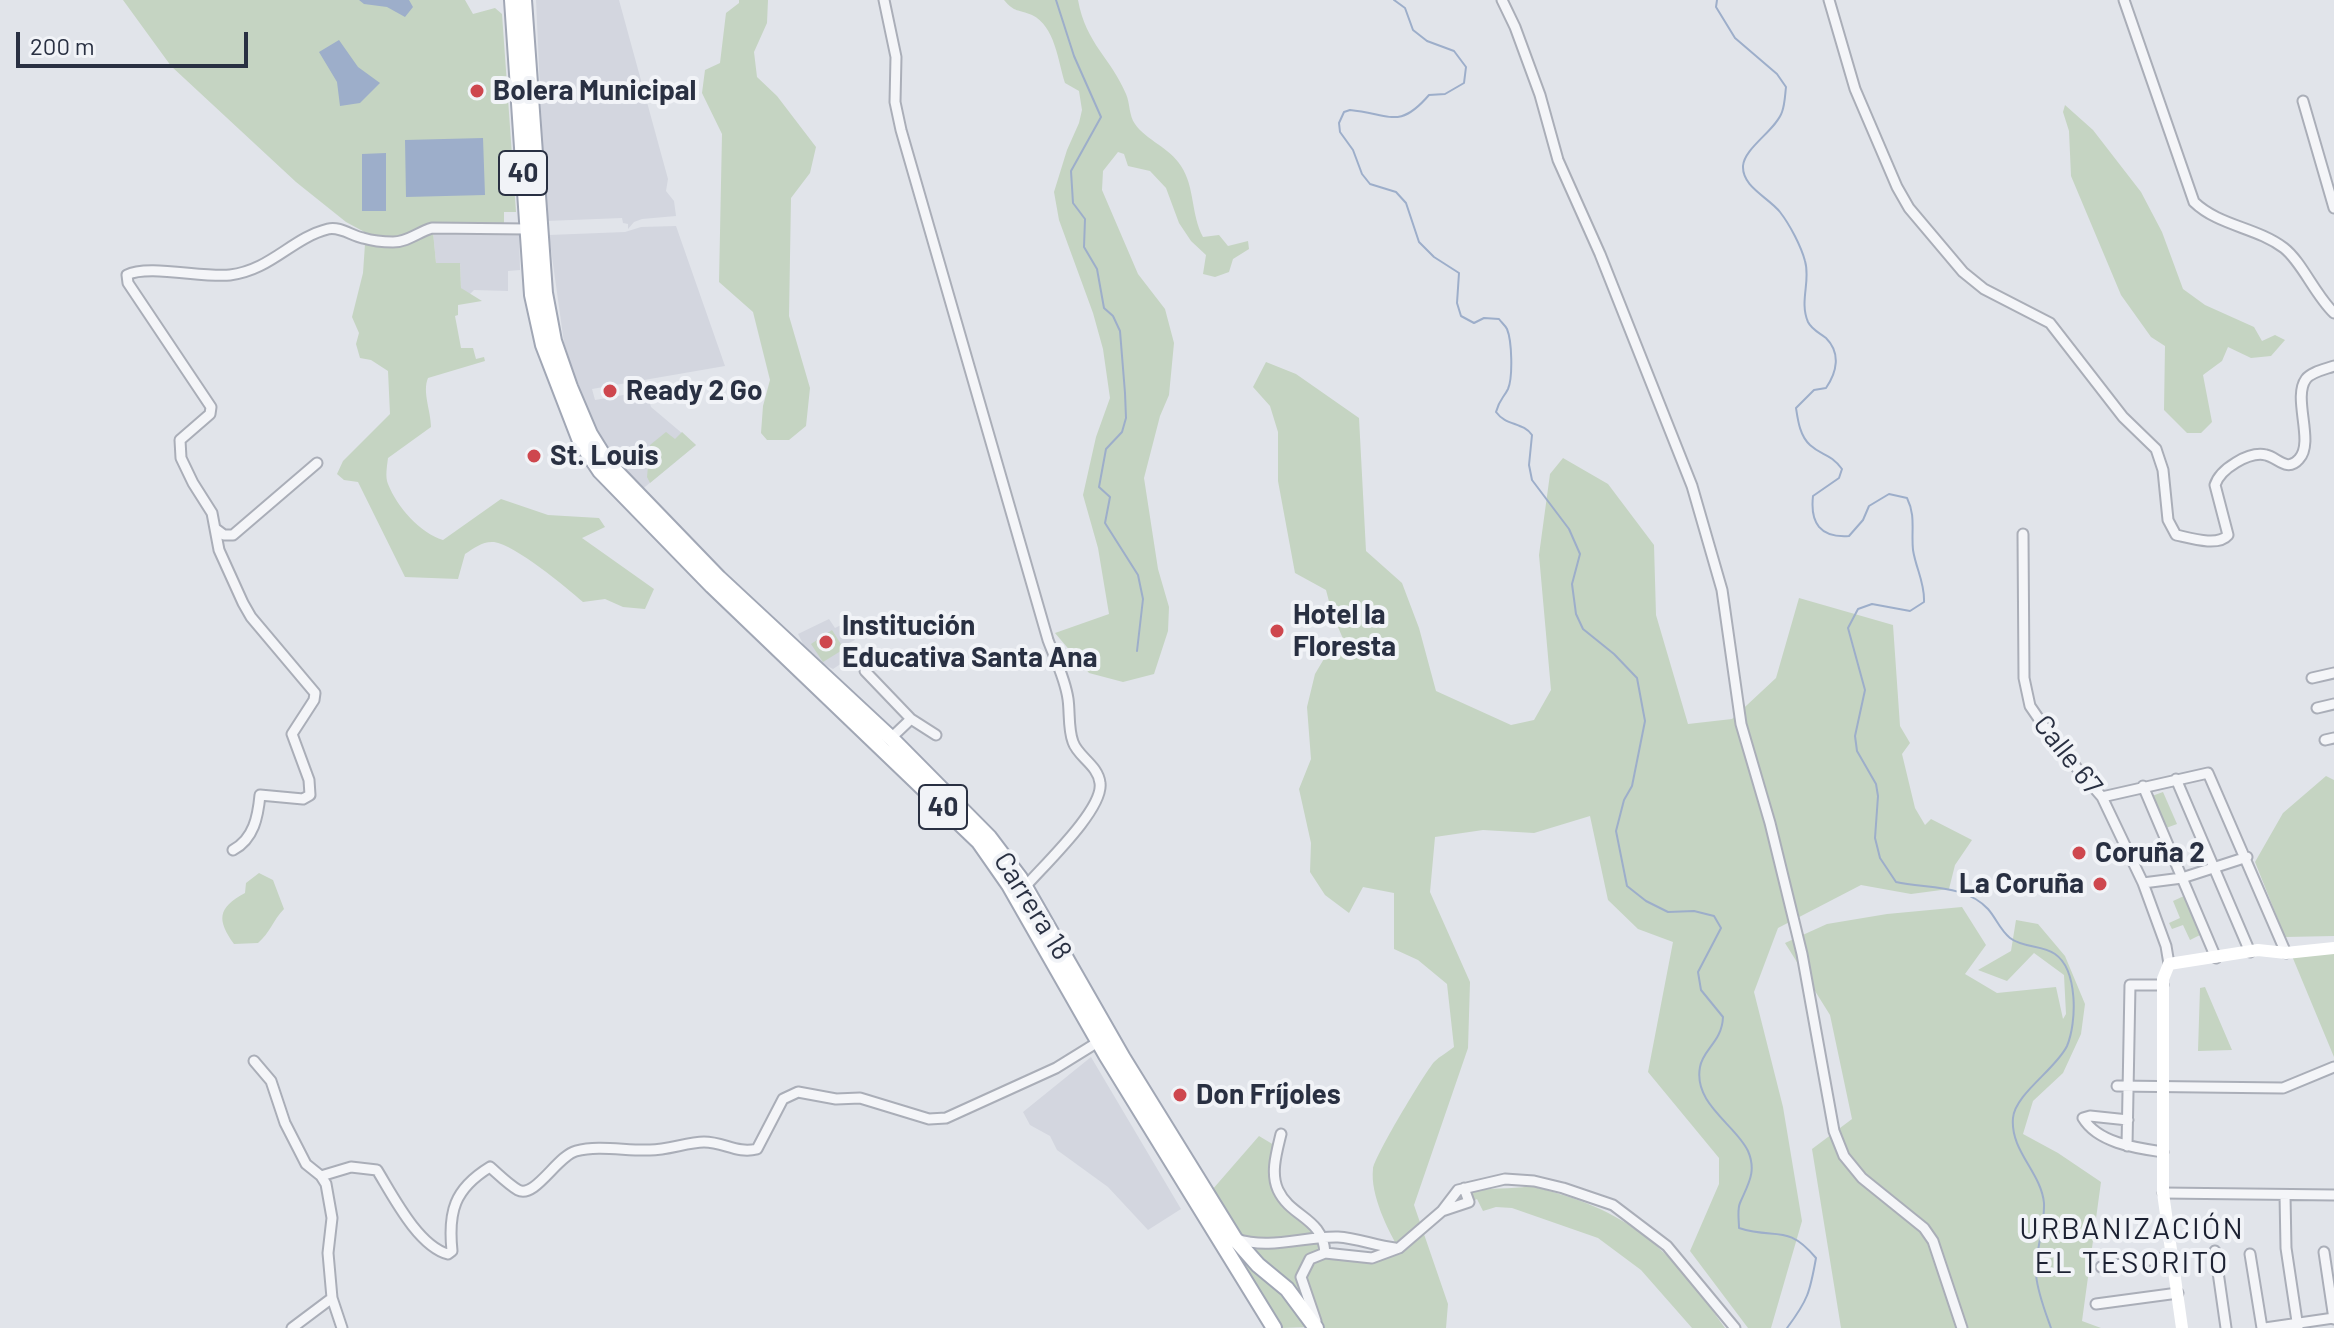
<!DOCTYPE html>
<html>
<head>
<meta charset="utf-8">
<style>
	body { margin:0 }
	#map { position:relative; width:2334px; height:1328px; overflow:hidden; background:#e1e4ea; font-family:Barlow,sans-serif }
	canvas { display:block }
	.scale { position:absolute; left:16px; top:32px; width:232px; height:36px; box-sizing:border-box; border:4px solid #293042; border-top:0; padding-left:10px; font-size:24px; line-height:28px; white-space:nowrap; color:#293042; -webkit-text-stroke:6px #f1f3f7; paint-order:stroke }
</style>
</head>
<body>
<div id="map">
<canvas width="2334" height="1328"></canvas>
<div class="scale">200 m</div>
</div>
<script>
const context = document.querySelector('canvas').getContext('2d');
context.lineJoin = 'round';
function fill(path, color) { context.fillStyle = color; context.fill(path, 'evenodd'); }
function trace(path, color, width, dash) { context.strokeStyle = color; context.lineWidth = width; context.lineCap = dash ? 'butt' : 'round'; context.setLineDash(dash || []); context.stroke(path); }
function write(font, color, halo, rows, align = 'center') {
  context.font = font + ' Barlow,sans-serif'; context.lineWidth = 8; context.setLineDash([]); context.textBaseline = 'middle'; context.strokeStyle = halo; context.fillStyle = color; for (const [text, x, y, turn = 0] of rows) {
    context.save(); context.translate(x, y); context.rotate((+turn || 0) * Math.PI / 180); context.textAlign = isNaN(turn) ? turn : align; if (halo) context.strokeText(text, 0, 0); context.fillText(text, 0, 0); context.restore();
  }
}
const built = new Path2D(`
	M536,0H619L668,179L666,191L674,201L676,216L642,219L634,222L628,229V224L623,223L622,218L546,221Z
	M676,226L725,366L592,389L595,400L646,391L651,407L696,445L640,491L611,460L594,431L583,402L564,343L549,235L625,232L641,227Z
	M433,232H519L520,270L508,271V291L474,290L469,295L464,291L461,288L460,263H436Z
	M829,619L835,628L845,623L855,640L845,645L851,657L833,669L825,665L803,644L798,634Z
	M1091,1057L1181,1209L1148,1230L1108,1187L1057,1150L1050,1136L1030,1125L1023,1112Z`);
const green = new Path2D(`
	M123,0H465L473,14L495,8L502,14L516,212H504V224H433L418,227L403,237L391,238L370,235L346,222L296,182L171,66Z
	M739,0H768L767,23L754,52L757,77L777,96L816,147L810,173L791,198L789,316L810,388L806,426L789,440H767L761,433L763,406L770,380L753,312L719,282L722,134L702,93L705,70L720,63L726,13L739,3Z
	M1004,0H1078C1086,44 1111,58 1126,94C1130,103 1129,116 1135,124C1146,140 1170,148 1181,166C1195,187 1191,215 1203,237L1219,235L1228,246L1248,241L1249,249L1233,259L1229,272L1215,277L1203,274L1206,255L1191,241L1179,223L1166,188L1150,171L1128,166L1124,154L1118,152L1103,171L1102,190L1138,274L1165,309L1174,343L1169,395L1160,416L1144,478L1158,569L1169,607L1168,631L1154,674L1123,682L1089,673L1055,633L1109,614L1098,548L1083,495L1096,437L1110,398L1103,349L1093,313L1059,220L1054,192L1067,150L1079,123L1082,110L1079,91L1065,83C1058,61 1055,26 1032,15C1018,9 1015,13 1004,0Z
	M2065,105L2093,130L2141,192L2162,232L2183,289L2205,305L2254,327L2262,341L2275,335L2285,340L2271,356L2251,358L2228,347L2222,361L2203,375L2212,422L2201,433H2187L2164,410L2165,346L2151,337L2121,295L2071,176L2069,131L2063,112Z
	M433,232L436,263H460L461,288L482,301L458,305V315L455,316L461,348H473L476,359L484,357L485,361L428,378C422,392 431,411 431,427L388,458C387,466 385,477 388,484C397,507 420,533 443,540L501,499L548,515L599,518L605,527L582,538L654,589L645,609L623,607L605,599L583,602C566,587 515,545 494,542C483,541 474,548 465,554L458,579L405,577L358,482L344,480L337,474L343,461L390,414L388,371L371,360L360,358L356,344L359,333L352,317L363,273L365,244C378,246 398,251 410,244C419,239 423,235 433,232Z
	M1266,362L1296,374L1359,418L1366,551L1402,583L1419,628L1436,691L1511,725L1534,720L1551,690L1539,555L1550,474L1563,458L1608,484L1654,545L1656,615L1688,724L1732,719L1776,678L1799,598L1893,625L1900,726L1910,743L1902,754L1915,808L1925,825L1931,819L1972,840L1955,865L1949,889L1911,894L1861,885L1778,928L1754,992L1783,1107L1802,1221L1771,1328H1748L1690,1251L1719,1184V1158L1648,1072L1673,942L1638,929L1608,900L1590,816L1534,833L1483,830L1435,837L1430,892L1470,982L1468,1048L1414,1205L1448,1304L1446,1328H1322L1305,1278L1312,1262L1325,1256L1373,1261L1400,1251C1388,1230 1370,1195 1373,1169C1374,1157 1424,1074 1434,1062C1440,1056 1448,1052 1454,1047L1447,984L1418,960L1394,949V893L1363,887L1349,913L1325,895L1310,872L1311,843L1299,789L1311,759L1307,707L1315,674L1328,652L1344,641L1332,613L1326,590L1295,573L1278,481V432L1270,406L1253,387Z
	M666,432L675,439L682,432L696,445L650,483L647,477L650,445Z
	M832,630L844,649L823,662L811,644Z
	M2326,776L2334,780V936L2285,937L2255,862L2283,813Z
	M2163,792L2177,824L2166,828L2152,796Z
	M259,873L273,880L284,909C273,920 270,933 258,943L234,944C217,920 217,908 245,893L246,883Z
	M2184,896L2200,935L2190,940L2183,925L2172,929L2169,923L2180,918L2173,901Z
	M1962,907L1986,945L1965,974L1997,993L2056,987L2063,1019L2066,1014L2064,975L2034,953L2007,981L1978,970L2011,951L2016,920L2038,924L2065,956L2085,1004L2081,1034L2063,1073L2033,1101L2023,1134L2058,1153L2101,1182L2082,1321L2101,1328H1841L1812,1149L1852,1119L1830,1015L1785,943L1827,924L1887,914Z
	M2334,952V1057L2292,956Z
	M2205,987L2232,1050L2198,1051L2200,988Z
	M1259,1136L1274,1145L1273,1188L1318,1236L1285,1240L1240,1237L1212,1190Z
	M1530,1186C1629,1209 1669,1247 1725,1328H1692L1641,1270L1598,1238L1512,1208L1496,1207L1483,1211L1477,1199L1473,1201L1471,1193C1491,1186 1510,1190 1530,1186Z
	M1319,1242L1322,1249L1302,1265L1306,1305L1247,1246Z
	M1235,1254L1242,1257L1284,1293L1309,1327L1282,1328Z`);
const water = new Path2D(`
	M359,0H409L413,7L405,17L387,7L364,4Z
	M339,40L358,67L380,83L360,103L340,106L337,82L319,52Z
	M483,138L485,195L406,197L405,140Z
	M386,153V211H362V154Z`);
const stream = new Path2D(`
	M1056,0L1074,56L1101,117L1071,171L1073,203L1085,219L1084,247L1097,269L1104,308L1113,316L1120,331L1125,393L1126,418L1122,432L1106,449L1099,487L1110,497L1105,523L1138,575L1143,599L1137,651
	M1394,0L1405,8L1413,30L1427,41L1454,51L1466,67L1464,83L1445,94L1429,95C1399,130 1390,114 1350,110L1344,112L1339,123L1340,132L1353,150L1362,174L1370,184L1396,192L1406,203L1419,242L1434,257L1459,273L1457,303L1461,316L1474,323L1484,318L1499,319C1501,322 1505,325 1507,329C1512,341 1513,377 1508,389C1503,399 1500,398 1496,412C1506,426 1523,422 1532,435L1529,465L1532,480L1569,529L1580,554L1572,584L1576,614L1583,629L1614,654L1637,678L1645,721L1632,786L1624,800L1616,831L1627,886L1646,901L1668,912L1694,911L1714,916L1721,928L1698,972L1701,990L1723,1017C1722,1042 1703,1049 1700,1067C1693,1104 1736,1125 1748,1151C1757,1172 1748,1184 1740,1203C1737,1210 1739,1220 1739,1228C1776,1240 1787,1223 1816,1258C1810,1292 1808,1300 1787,1328
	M1717,0L1716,7L1735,38L1777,74L1786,87C1785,95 1785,104 1782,112C1776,130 1744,148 1743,166C1742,187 1768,197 1780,212C1790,225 1801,246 1805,261C1811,281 1799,301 1808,322C1812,330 1820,333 1826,338C1841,353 1837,372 1826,388L1814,390L1796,408C1798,421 1800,436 1810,445C1822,456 1830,453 1842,469L1839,478L1813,496C1810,523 1820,538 1849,536L1863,520L1869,506L1889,494L1907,498C1916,516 1911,531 1913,550C1916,569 1925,583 1924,602L1910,611L1872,604L1858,609L1848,628L1865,690L1855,736L1857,751L1876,784L1878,796L1875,838L1880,858L1896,882C1926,889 1965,884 1988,909C1996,918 2000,930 2010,938C2023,948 2042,945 2055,954C2078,970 2077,1022 2067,1046C2056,1069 2015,1094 2013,1118C2010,1151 2041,1172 2044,1203C2045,1227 2035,1251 2036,1275C2038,1294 2045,1311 2051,1328`);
const street = new Path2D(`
	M884,0L896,57L895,102L901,130L1048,640C1055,659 1065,678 1068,699C1070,713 1068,729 1073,742C1078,757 1098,765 1100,783C1104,809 1043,866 1025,887
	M1502,0L1515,27L1540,95L1558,160L1600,254L1692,486L1722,590L1741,724L1770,823L1802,954L1834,1131L1844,1156L1862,1178L1924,1228L1933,1241L1962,1328
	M1829,0L1855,89L1897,187L1909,208L1963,272L1984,289L2050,323L2123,417L2156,449L2163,470L2168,520L2176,535C2190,538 2218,547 2228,535L2215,485C2220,469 2249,451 2266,455C2277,457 2287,473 2299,459C2315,442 2292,398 2306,379C2311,372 2326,369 2334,366
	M2124,0L2194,202C2219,226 2256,227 2284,248C2302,262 2315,295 2334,313
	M2303,101L2334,208
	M216,529L224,535H233L317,463
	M2023,534L2024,678L2030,706L2056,744L2102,797L2143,883L2166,946L2169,964
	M865,671L911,719L936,735
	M2312,678L2334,673
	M2317,708L2334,704
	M891,738L911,719
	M2325,740L2334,738
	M2176,779L2250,952
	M2143,786L2216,958
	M2102,797L2208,773L2286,953
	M233,850C254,839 258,816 260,795L303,799L310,795L309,780L292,734L314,700L315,693L251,617L243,603L219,550L212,513L193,483L181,458L180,440L210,414L211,407L128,283L127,275C147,264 203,278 230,275C271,270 292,238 328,229C340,226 352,236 363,238C373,241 383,242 393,242C408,242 418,232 432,228L527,229
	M2143,883L2182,878L2247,857
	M254,1061L271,1081L285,1123L306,1164L321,1176L326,1184L332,1218L328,1253L332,1298L342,1328
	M2117,1086L2283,1088L2334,1067
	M2128,1120L2090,1116L2083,1118C2098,1143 2136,1148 2163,1152
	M1281,1134C1277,1151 1270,1173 1278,1190C1291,1218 1323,1217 1325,1253
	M2127,1146L2130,985H2163
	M321,1176L351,1167L377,1170C393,1196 418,1246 448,1254L452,1251C448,1212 454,1189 490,1167C498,1174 509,1185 518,1190C535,1199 557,1156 576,1151C599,1145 626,1151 650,1150C668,1150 688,1142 704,1142C724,1142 737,1154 757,1149L783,1099L798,1092L836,1099L860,1098L929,1119L946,1118L1056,1068L1098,1042
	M2163,1193L2334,1195
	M2285,1195L2286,1248L2298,1328
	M1442,1211L1469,1202L1464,1188
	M1236,1239C1271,1250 1304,1236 1338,1237C1357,1238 1376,1246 1395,1248
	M2215,1251L2226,1328
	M2324,1252L2334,1319
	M2250,1254L2262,1328
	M2101,1267L2173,1257
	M2096,1304L2178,1293
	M1316,1321L1301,1277L1310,1259L1325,1253L1372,1258L1399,1248L1442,1211L1458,1190L1505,1179L1534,1181L1563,1188L1613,1205L1667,1246L1735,1328
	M292,1328L332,1298
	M2265,1328L2334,1318`);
const secondary = new Path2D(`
	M2182,1328L2163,1193V979L2169,964L2258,950L2286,953L2334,948`);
const primary = new Path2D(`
	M512,0L532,295L543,345L580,441L600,471L712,586L979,842L1009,885L1106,1055L1274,1328
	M524,0L545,293L554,341L570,387L590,434L608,463L719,578L891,738L989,837L1020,878L1123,1058L1235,1239L1258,1265L1287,1289L1316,1328`);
const markers = [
	[477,91,8,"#ce474e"],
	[610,391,8,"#ce474e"],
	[534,456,8,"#ce474e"],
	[1277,631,8,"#ce474e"],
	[826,642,8,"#ce474e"],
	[2079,853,8,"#ce474e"],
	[2100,884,8,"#ce474e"],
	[1180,1095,8,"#ce474e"]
];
const shields = [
	[523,173,48],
	[943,807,48]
];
const shieldNames = [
	["40",523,173],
	["40",943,807]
];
const poiNames = [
	["Bolera Municipal",493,91],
	["Ready 2 Go",626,391],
	["St. Louis",550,456],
	["Hotel la",1293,615],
	["Floresta",1293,647],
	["Institución",842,626],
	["Educativa Santa Ana",842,658],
	["Coruña 2",2095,853],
	["La Coruña",2084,884,"right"],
	["Don Fríjoles",1196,1095]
];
const streetNames = [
	["Calle 67",2068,755,52],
	["Carrera 18",1033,906,58]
];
const neighbourhoodNames = [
	["URBANIZACIÓN",2132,1229],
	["EL TESORITO",2132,1263]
];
fill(built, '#d3d6df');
fill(green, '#c5d4c2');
fill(water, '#9daeca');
trace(stream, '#9daeca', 2);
trace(street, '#aaaeb8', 13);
trace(primary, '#a1a7b5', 18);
trace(street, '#f4f5f8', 9);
trace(secondary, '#fff', 12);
trace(primary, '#fff', 14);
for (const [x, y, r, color] of markers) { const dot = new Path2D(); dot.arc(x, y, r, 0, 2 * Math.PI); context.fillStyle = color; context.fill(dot); trace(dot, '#f1f3f7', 3); }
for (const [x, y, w] of shields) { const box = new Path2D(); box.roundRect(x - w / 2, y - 22, w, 44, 6); context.fillStyle = '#f1f3f7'; context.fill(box); trace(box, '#293042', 2); }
write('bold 26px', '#293042', null, shieldNames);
write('bold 28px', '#293042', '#f1f3f7', poiNames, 'left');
write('28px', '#293042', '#f1f3f7', streetNames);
context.letterSpacing = '2px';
write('30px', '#1c2132', '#f1f3f7', neighbourhoodNames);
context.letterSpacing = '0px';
</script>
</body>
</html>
